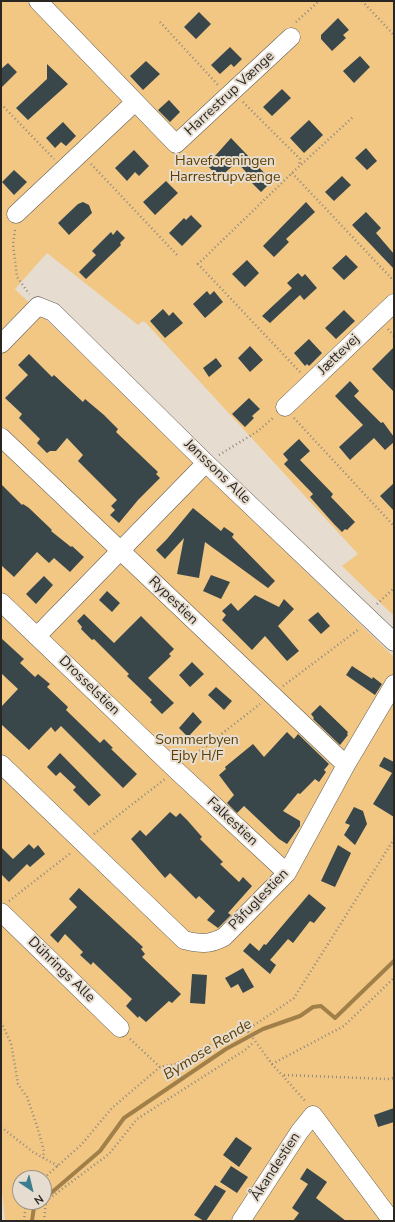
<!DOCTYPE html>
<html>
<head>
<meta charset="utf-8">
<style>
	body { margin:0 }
	#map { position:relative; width:395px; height:1222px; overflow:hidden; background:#e6ddd0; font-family:"Nunito Sans",sans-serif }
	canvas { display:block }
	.frame { position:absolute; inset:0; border:2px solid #2a2722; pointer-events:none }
	.north { position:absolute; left:12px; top:1170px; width:40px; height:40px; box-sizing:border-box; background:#e6ddd0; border:1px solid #9b948a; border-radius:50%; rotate:145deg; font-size:11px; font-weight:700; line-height:16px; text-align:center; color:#2a2722 }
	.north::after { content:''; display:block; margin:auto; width:14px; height:18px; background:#3c7c8f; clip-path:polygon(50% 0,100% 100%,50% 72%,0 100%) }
</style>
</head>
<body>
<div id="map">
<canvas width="395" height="1222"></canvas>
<div class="frame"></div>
<div class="north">N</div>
</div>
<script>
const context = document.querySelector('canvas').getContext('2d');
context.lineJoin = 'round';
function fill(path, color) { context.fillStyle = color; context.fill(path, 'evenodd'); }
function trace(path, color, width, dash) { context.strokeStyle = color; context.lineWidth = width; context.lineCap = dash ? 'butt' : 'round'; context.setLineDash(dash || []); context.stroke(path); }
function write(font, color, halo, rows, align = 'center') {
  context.font = font + ' "Nunito Sans",sans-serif'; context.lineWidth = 4; context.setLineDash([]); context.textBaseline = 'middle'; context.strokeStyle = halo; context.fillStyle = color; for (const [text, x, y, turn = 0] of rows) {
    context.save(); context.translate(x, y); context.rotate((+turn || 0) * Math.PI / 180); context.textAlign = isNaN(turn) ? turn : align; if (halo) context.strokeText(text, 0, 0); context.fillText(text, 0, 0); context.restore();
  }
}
const green = new Path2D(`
	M1,1H394V616L342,566L358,554L146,323L143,321L138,325L47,253L15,289L394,657V1221H5L1,1180ZM20,1178H44V1202H20Z`);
const stream = new Path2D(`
	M44,1199L100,1151L124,1118L226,1049L263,1029L300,1016L313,1007L321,1006L335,1018L394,961
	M32,1221L34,1207L40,1202`);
const building = new Path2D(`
	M199,12L211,24L196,39L184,27Z
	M338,18L349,30L343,35L346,38L332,51L321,39V35Z
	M230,47L242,59L234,67L231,64L220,74L211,65Z
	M360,56L370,67L354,83L343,71Z
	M146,61L160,74L143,90L130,76Z
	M8,63L17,72L1,88V69Z
	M47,64L68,84L28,120L16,108L47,79Z
	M282,89L291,98L272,116L263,107Z
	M169,100L180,112L170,122L158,110Z
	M309,120L323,135L304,153L290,138Z
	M63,122L76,136L66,146L61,142L55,148L46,138Z
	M231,138L272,181L261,192L252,183L254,181L237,162L219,178L207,165Z
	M366,148L377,161L367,170L355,158Z
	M134,150L149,166L139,176L135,172L127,181L115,168Z
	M14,170L27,182L14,195L2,182Z
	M342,176L351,185L334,201L325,192Z
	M166,181L178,193L155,215L143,202Z
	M83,202L89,205L92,213L69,235L58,223L78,204Z
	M306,202L315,212L286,239L289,242L274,257L263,246Z
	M366,212L381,228L376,233L394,254V269L352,225Z
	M191,215L202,226L182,246L169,233L184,218L186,220Z
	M117,230L125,238L120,243L121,245L86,279L79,272L96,255L92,251L111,232L113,235Z
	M346,255L358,267L344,280L332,268Z
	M247,260L259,273L245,287L232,274Z
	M298,273L302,277L305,274L317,288L304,300L300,295L270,323L262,316L292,288L287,283Z
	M207,291L210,295L214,291L223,302L205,318L193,304Z
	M163,309L169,316L173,312L183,323L165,338L150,321Z
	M344,310L355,321L336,339L325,328Z
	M309,339L322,353L309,366L307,364L305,366L294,353Z
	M250,346L263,360L250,372L238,358Z
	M394,347V392L372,369Z
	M29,354L52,377L54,375L83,402L85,399L104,415L118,429L116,432L158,472L156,474L160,478L138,500L119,523L110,515L115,510L111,506L117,500L78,461L83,455L67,438L56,451H50L47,453L37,443L40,439L19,418L22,414L5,398L28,375L18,365Z
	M216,358L222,366L209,377L203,368Z
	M350,381L359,391L354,396L381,423L383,422L394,437V442L385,450L374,438L350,460L339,447L363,425L335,396Z
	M249,398L260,409L252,416L254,418L245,427L232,414Z
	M299,439L310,451L300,460L333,494L331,497L355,522L347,530L345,529L342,532L333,523L310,497L313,494L284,464L288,460L283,454Z
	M394,483V511L380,496Z
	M1,484L22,505L23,504L29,508L52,530L51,531L71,547L72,546L84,557L70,572L54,558L49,563L37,552L14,577L1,565Z
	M193,508L221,531L224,527L234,534L232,537L275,581L268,588L205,542L199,578L177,574L184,538L165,559L156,550L167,539Z
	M211,575L230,582L221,599L203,591Z
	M44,576L53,585L36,604L26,594Z
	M107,591L120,603L112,612L99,600Z
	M255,595L279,607L284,599L294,609L278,626L299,651L287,661L265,636L252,650L222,620L226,615L222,611L231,603L238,611Z
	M318,612L330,626L321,634L308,620Z
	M84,614L114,643L141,616L174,649L169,654L171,656L148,678L174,703L162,714L150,702L152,700L127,676L129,674L94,639L92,640L81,629L82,627L77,621Z
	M1,638L24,659L20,663L35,677L38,674L50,684L47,687L68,707L66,710L100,743L104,739L113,748L111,749L137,774L123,788L61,726L55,732L51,727L29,750L1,724V707L18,689L1,673Z
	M192,662L204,674L190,687L179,675Z
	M352,666L372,679L373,677L382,684L375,695L346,675Z
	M216,687L232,701L224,710L208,695Z
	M320,705L348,732L347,734L348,735L340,745L313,719L314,718L311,714Z
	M193,712L202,722L188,737L179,728Z
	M287,732L294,739L298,734L329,764L324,770L326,772L319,782L315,779L300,794L298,793L283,811L300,821V826L287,844L279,839L244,806L237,813L227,803L234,795L219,775L226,769L225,767L253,744L264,757Z
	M60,753L101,795L89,806L73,790L76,787L60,772L56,776L47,767Z
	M384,757L394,762V817L373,804L392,773L379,766Z
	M354,807L363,811L367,824L355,845L344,835L350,825L345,823Z
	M170,812L176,817L180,813L188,821L202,837L200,839L223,862L220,864L239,882L243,877L252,886L228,913L231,915L218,928L207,920L215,911L199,896L196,899L170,873L165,878L131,839L140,830L146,836Z
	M29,844L34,849L38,845L45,854L30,867L27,864L9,882L1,874V847L13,859Z
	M338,845L351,853L335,887L321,881Z
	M79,888L143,947L141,949L145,954L142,957L181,994L172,1003L169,1001L146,1022L139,1016L138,1018L126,1006L132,999L93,962L91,965L80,955L83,952L65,934L58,943L50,935L77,907L69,899Z
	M309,894L326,908L314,923L310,921L293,943L288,939L270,960L276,965L270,974L243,951L250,943L259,951L264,944L266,945Z
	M243,968L254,987L243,993L238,984L231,988L225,978Z
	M192,974L207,975L205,1004L190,1003Z
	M394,1108V1122L378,1127L374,1115Z
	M236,1137L252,1148L239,1167L223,1155Z
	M231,1166L248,1177L237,1193L220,1182Z
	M307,1168L327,1182L316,1198L346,1221H293L299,1213L292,1208L308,1184L300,1179Z
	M215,1185L226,1191L206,1221H204L194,1215Z`);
const path = new Path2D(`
	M362,1L394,35
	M160,22L218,85
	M296,22L319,1
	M243,102L300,159L299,166
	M1,104L54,159
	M91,164L178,256
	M292,173L394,281
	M15,230L13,244L17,277L29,294
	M388,329L394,336
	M300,372L198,264L292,173L353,117
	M294,418L394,526
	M219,455L258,431L274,417
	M377,604L394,588
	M283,686L359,629
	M187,761L260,704
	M94,834L165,779
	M9,901L72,852
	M1,1022L11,1043L18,1084L27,1097L37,1126L44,1151L43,1158
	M247,1030L294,998L394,839
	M130,1039L160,1067L176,1064L240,1028L247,1030L272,1064L306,1102
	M272,1064L344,1026L394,978
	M284,1075L388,1079L394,1078
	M1,1127L33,1152L58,1166
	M44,1178L81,1145L112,1108L160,1067
	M24,1221L26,1202
	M44,1221L46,1201L109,1154L137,1119L245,1050L254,1042`);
const minor = new Path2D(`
	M38,1L176,144L291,37
	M16,214L135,102
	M1,344L38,306L53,312L206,463L394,642
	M285,407L394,303
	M1,437L346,765
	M1,602L176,770L287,873
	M37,636L206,463
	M1,764L184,940C200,944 209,945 224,937L287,873L346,765L394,684
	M1,912L120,1028
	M241,1221L300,1131L313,1115L392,1221`);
const streetNames = [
	["Harrestrup Vænge",230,94,-43],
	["Jættevej",339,355,-44],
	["Jønssons Alle",217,472,44],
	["Rypestien",173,601,44],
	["Drosselstien",89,686,44],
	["Falkestien",232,822,43],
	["Påfuglestien",259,900,-46],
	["Dührings Alle",61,970,44],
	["Åkandestien",276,1167,-57]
];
const parkNames = [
	["Haveforeningen",225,162],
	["Harrestrupvænge",225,178],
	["Sommerbyen",197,741],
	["Ejby H/F",197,757]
];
const waterNames = [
	["Bymose Rende",208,1050,-32]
];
fill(green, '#f2c784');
trace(stream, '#a17f49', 4);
fill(building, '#39474b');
trace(minor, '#645d52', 19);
trace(path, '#8f897f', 2.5, [1, 3]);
trace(minor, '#fff', 18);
write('14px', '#2a2722', '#e6ddd0', streetNames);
write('14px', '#5e3f00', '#e6ddd0', parkNames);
write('italic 15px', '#5e3f00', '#e6ddd0', waterNames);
</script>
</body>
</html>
